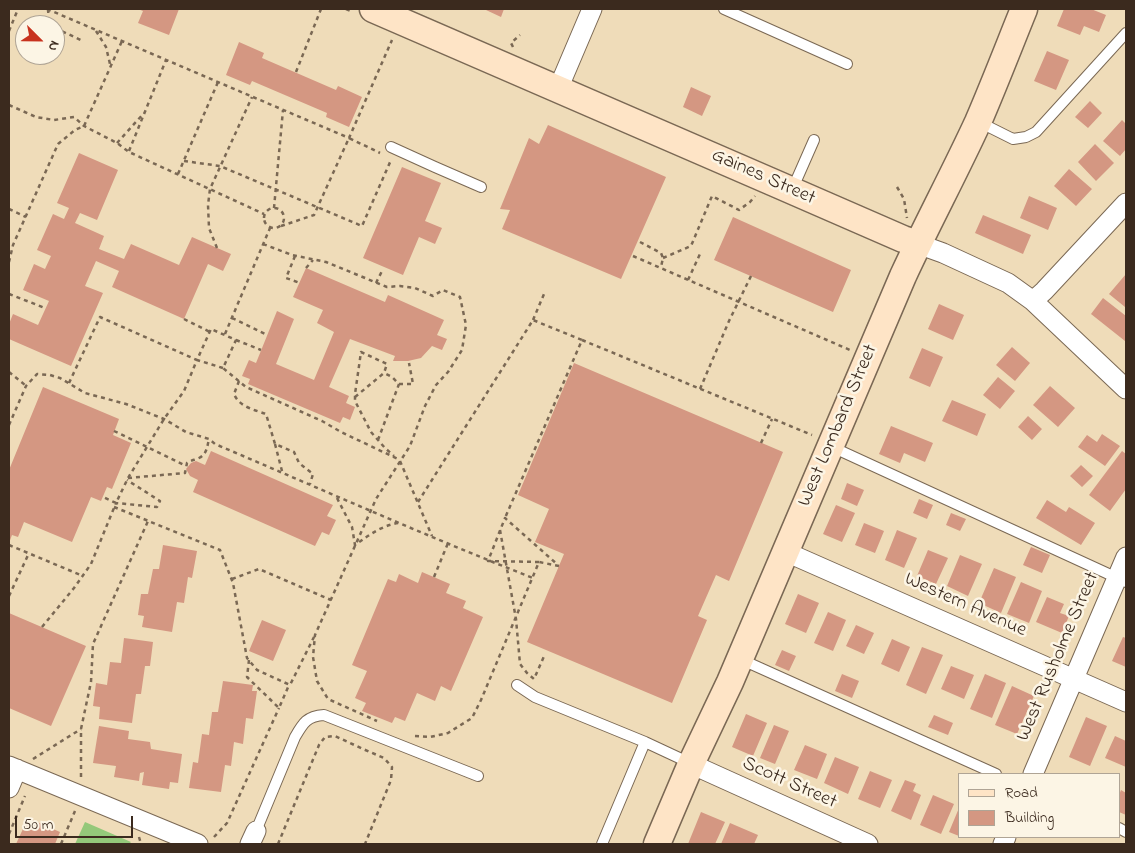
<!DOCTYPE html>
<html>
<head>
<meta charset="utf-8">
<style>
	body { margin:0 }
	#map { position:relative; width:1135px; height:853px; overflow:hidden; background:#efdcb9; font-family:"Indie Flower",sans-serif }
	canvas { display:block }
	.frame { position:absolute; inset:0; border:10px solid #3b2a1e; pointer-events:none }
	.legend { position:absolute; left:958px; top:773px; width:162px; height:65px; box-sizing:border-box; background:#fcf5e5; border:1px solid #afa495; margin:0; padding:6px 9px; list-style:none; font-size:15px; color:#3b2a1e }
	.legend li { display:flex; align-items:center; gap:10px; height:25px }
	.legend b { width:25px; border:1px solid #afa495 }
	.north { position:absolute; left:15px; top:15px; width:50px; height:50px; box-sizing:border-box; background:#fcf5e5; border:1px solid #afa495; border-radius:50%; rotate:113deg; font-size:14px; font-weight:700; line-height:20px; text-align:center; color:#3b2a1e }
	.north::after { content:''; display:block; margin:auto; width:18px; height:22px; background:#c8321e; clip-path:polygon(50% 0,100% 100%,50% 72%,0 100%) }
	.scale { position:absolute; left:15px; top:816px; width:118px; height:22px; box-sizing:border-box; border:2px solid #3b2a1e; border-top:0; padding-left:6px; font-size:15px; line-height:18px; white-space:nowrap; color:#3b2a1e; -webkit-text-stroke:4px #fcf5e5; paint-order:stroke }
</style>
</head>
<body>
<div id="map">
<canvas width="1135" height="853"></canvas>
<div class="frame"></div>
<ul class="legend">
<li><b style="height:6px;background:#fee4c6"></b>Road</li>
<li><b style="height:14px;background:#d49782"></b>Building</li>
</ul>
<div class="north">N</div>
<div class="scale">50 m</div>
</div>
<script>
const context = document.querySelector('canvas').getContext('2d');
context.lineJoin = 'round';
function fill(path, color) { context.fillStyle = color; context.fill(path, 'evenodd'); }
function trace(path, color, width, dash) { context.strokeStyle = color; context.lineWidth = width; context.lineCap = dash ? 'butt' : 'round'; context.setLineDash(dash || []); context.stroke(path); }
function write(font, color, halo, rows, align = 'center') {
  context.font = font + ' "Indie Flower",sans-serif'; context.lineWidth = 5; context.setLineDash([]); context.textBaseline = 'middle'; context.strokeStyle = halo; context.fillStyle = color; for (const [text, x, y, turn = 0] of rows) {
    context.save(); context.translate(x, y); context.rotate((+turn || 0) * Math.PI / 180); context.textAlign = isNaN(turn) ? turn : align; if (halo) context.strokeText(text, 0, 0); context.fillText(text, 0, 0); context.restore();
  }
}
const green = new Path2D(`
	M85,822L131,842L129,844H75Z`);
const building = new Path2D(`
	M138,9H179L169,35L138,23L143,11Z
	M487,9H504L501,17L486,10Z
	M1064,9H1091L1106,15L1099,32L1084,26L1080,35L1057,26Z
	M239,42L264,53L262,58L336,90L338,86L362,97L349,127L326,117L327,113L252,81L250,85L226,75Z
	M1047,51L1069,60L1056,90L1034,81Z
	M691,87L711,96L702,116L683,107Z
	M1090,101L1102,113L1088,128L1075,117Z
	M1122,120L1126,124V149L1120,156L1103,141Z
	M548,125L666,177L621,279L502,229L510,210L500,209L529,138L539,144Z
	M1095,144L1114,163L1096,181L1078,162Z
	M79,153L118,170L97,220L80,213L75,223L104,236L99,249L124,259L131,244L179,265L192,237L231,254L223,271L208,264L184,319L112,287L119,271L96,261L85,286L103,293L71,366L9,339V324L13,314L38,325L49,301L23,290L34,264L45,269L51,256L37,250L53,214L64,219L69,208L57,203Z
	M402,167L441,183L425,221L442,228L435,244L419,237L403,275L363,258Z
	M1069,169L1092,189L1076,206L1054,186Z
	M1029,196L1057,208L1048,230L1020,218Z
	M983,215L1031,235L1023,254L975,233Z
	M733,217L851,270L833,312L714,260Z
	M306,268L385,302L388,295L444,320L437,335L447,339L442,350L432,346L421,358L408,361H393L395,356L350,339L329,387L349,396L346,403L355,407L350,420L343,417L340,423L248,384L250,379L242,376L249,360L256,363L277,311L294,319L276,364L314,380L334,332L317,323L323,310L293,297Z
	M1126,274V305L1125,307L1109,294Z
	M1103,298L1126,316V340L1125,341L1091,314Z
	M939,304L964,315L953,340L928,329Z
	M1012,347L1030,363L1015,381L996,365Z
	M922,348L943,357L930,387L909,378Z
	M574,363L783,452L729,581L716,575L698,616L707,620L672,703L527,642L564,554L535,542L549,509L518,495Z
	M998,377L1015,391L1000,409L983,395Z
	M1050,386L1075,408L1058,427L1033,405Z
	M43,387L119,419L113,435L131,443L112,489L107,487L101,501L91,497L72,542L24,522L18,537L12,535L9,543V470Z
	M952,400L986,414L977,436L942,421Z
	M1028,416L1042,429L1032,440L1018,427Z
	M891,426L933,443L925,462L904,453L900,463L879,454Z
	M1102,434L1120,446L1105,466L1078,447L1087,435L1097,442Z
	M211,451L333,505L327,516L336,520L329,535L322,532L315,546L193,492L198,480L190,476L186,469L191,463L196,461L205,465Z
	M1122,451L1126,454V489L1110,511L1089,495Z
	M1081,465L1093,476L1082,487L1070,476Z
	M847,483L864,490L857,506L841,499Z
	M919,499L933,505L927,519L913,513Z
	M1047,500L1066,512L1069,507L1095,523L1081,545L1036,518Z
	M836,505L855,513L842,542L823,534Z
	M951,513L966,519L960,531L946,525Z
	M864,523L884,531L875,553L855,545Z
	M897,530L917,538L904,568L885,560Z
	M163,545L197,551L192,578L188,577L184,603L177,602L172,632L142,627L144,616L138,615L141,594H148L153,569H159Z
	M1031,547L1050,555L1042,573L1023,565Z
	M928,550L948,558L936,584L917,576Z
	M960,555L982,564L968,596L947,586Z
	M994,568L1016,577L1001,613L979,603Z
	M422,572L450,584L446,593L466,601L463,608L483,617L451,691L441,686L435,701L417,693L405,721L395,717L392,723L362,711L366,703L355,698L367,671L352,665L388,579L396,582L399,574L418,583Z
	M1021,582L1042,591L1029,623L1007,614Z
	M798,594L819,603L806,633L785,624Z
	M1047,597L1064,604L1060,613L1069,616L1062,633L1036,622Z
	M828,612L846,620L833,651L814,643Z
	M9,613L86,646L51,726L9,708Z
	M262,620L286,630L273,661L249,651Z
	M856,625L874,633L864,654L846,646Z
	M1123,637L1126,638V667L1112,661Z
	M124,638L153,642L150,666H145L141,694H136L132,723L99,719L100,707L93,706L96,683L107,685L110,662L121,663Z
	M892,639L910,647L899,672L881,664Z
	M922,647L943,655L926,694L906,685Z
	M782,650L796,656L789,671L775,665Z
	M951,666L974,675L964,699L941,689Z
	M842,674L859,681L852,698L835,691Z
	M985,674L1006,683L992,718L970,709Z
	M223,681L253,685L252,691H257L253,719L246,718L243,744L234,742L231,766L225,765L221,792L189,788L193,762L198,763L202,734L209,735L212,712H218Z
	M1012,686L1034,696L1017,734L995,725Z
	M746,714L767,723L753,756L732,747Z
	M934,715L953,723L948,735L928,727Z
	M1086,717L1107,726L1090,766L1069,757Z
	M774,725L789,731L775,764L760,758Z
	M99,726L129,731L128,739L150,742L151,749L182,754L178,783L170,782L169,789L142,785L144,772L140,773L139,781L114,777L116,766L93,763Z
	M1115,736L1126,741V767L1105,758Z
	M805,745L827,754L817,779L794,770Z
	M835,757L859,767L848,794L824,783Z
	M870,771L892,780L880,808L858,799Z
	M905,780L916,784L913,791L921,795L911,820L891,811Z
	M1121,790L1126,793V815L1119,812V795Z
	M933,795L954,804L941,834L920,825Z
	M959,808V836L949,832Z
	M701,812L725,822L715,844H688Z
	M28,818L60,832L55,844H16Z
	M730,823L758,835L754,844H721Z`);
const path = new Path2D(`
	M47,9L349,138L392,40
	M48,9L49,25
	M346,9L353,12
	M55,28L83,41
	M9,31L18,9
	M96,31L106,47L110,64
	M513,47L511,43L520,35
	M296,72L321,9
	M9,105L36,117L54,120L74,117L84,126L117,143L129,152L264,214
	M117,143L144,113
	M129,151L166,60
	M184,161L220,166L362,226L391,160
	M178,174L218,82
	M897,187L904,199L907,218
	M264 218a10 10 0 1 1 20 0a10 10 0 1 1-20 0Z
	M274,208L283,110
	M9,209L26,217
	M281,226L314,215L349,138L380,153
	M640,242L661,253L663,258L661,267
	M263,244L292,255L326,262L387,287L400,286L415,288L433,296L443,290L460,297L466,325L462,350L448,372L436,385L425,406L410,446L376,499L315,635L313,657L317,681L328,699L377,721
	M217,248L209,228L208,205L210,189L252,97
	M295,256L286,278L300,283
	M633,256L850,350
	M663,258L691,246L712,196L739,210L750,202L755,196
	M9,262L13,245L58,144L75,130L84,126L122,41
	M306,268L313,260
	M688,280L700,254
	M376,283L383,269
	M9,294L45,308
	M232,318L267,335
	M184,319L210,332
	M533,320L544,294
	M225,334L270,228
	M236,340L261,350
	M582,340L812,435
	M223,368L197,360L211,329L236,340L223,368L246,387L322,421L341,432L400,460
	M9,372L25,385
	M239,381L234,394C239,407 255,410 266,414L275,444L294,452L299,463L304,467L313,474L310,484
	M69,383L100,317L197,360L184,391L164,419L128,478L116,503L103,497
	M399,384H413L409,363
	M700,389L729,321L751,276
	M355,397L384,373L387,364L361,352L355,394V401L371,432L385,448L394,456
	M9,425L26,386L37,374L50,375L60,378L85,393L126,404L164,419L186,432L209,439L215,444C321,489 426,536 533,578
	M114,431L186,466
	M378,440L399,384L392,377L384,373
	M761,443L772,419
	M275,444L282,471
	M400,461L432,536
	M128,478L185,473L187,463C191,460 195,460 199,458C207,454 207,447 209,439
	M337,498L352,527L355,545C369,535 381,526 398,523
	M418,502L533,320L582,340L505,518
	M114,507L220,550L233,583L247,658L257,670L290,685L314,637
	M500,530L516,619L520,664L527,673L534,679L545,654
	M9,545L83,576
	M539,562L488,561L505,518L558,565
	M434,577L448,543
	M232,579L259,569L331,600
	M9,596L29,553
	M42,627L74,588L91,564L116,503L157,507L160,501L127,480
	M249,660L247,677L279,708L289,685
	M415,736L430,737L448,733L472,718L481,700L539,562L559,566
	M33,759L81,729
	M81,777V729L91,682L93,644L148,521
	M9,834L25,796
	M139,837L141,844
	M214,837L227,823L279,708
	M61,844L75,811
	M278,844L319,745L325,737L335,736L363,749L384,758L392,767L391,780L365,844`);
const lane = new Path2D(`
	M724,9L847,64
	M979,122L1013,139L1026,137L1036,132L1126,33
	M391,147L435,167L481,187
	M792,190L814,140
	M832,447L1126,582
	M740,659L996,774
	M517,685L535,697L645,742L690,763
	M1119,828L1126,832
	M256,831L295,737C303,723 307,716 324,715L478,776
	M602,844L645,742`);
const street = new Path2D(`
	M558,89L592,9
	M918,244L943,253L1008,283L1033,301L1126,389
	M1033,301L1044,291L1126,203
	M786,552L1126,702
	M691,764L868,844
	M9,766L198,844
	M1033,774L1126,557
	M9,788L17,769
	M250,844L256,831
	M1003,844L1006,837`);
const secondary = new Path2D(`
	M373,9L779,185L903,239L918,244
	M657,844L691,764L730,682L903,276C927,224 954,174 978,122C994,85 1009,46 1024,9`);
const streetNames = [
	["Gaines Street",763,178,24],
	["West Lombard Street",839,426,-67],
	["Western Avenue",965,606,24],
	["West Rusholme Street",1059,657,-67],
	["Scott Street",789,784,24]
];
fill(green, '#94c87a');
fill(building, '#d49782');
trace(lane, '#7a6854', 12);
trace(street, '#7a6854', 21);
trace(secondary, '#7a6854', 29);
trace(path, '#7a6854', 2.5, [4, 4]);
trace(lane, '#fff', 10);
trace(street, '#fff', 19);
trace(secondary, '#fee4c6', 26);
write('20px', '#3b2a1e', '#fcf5e5', streetNames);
</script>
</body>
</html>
